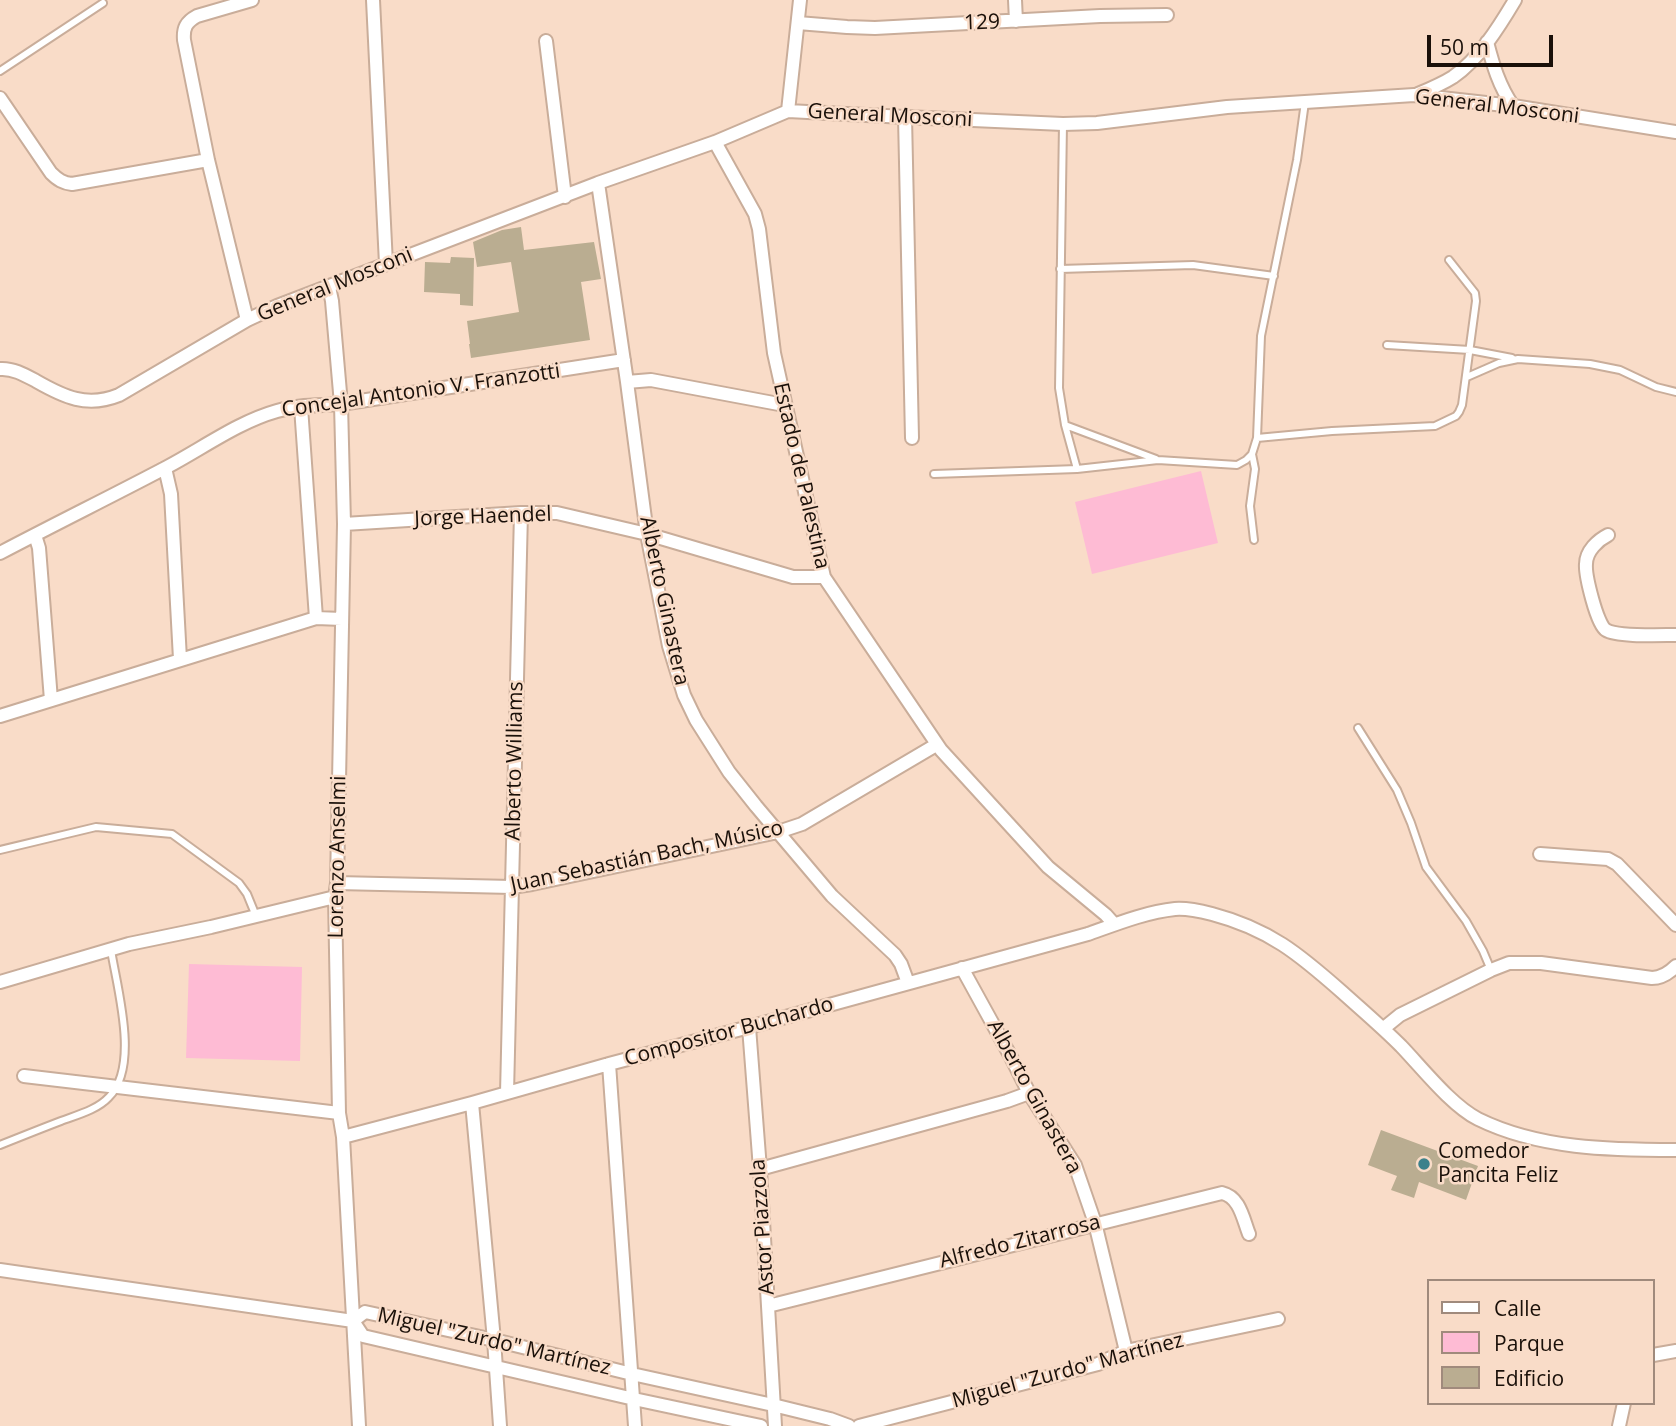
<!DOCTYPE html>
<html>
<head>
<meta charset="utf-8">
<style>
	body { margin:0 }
	#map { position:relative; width:1676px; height:1426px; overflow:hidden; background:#f9dcc8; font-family:"Open Sans",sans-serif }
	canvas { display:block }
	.legend { position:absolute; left:1427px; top:1279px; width:228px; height:126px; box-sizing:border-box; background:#f9dcc8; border:2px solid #a08a7c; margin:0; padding:9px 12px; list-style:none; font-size:21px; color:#1a1009 }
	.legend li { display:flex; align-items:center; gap:14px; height:35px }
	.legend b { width:35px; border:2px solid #a08a7c }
	.scale { position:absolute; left:1427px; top:35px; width:126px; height:32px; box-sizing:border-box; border:4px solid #1a1009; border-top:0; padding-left:9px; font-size:21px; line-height:24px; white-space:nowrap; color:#1a1009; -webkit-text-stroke:5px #f9dcc8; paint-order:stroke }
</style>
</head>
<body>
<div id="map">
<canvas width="1676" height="1426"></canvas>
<ul class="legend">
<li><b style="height:9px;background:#fff"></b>Calle</li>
<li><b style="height:19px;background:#febbd4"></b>Parque</li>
<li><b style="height:19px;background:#baad91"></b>Edificio</li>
</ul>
<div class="scale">50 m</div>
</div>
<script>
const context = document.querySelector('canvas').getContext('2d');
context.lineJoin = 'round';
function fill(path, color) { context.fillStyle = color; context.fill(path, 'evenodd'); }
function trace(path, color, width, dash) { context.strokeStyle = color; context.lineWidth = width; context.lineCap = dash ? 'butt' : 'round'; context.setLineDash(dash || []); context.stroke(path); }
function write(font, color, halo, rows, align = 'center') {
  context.font = font + ' "Open Sans",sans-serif'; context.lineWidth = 5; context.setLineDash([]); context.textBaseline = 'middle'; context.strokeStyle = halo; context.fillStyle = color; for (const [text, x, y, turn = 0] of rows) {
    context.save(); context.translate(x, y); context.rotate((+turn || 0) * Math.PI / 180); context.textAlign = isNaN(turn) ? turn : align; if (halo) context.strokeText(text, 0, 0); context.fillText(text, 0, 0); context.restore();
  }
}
const green = new Path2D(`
	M1201,471L1218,543L1092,574L1075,502Z
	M189,964L302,967L300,1061L186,1058Z`);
const building = new Path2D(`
	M521,227L524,250L594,242L601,279L581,282L590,340L471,358L469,344H470L467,321L519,312L511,262L477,267L473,242L502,230Z
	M451,257L474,258L473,306L460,305V294L424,292L425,262L450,263Z
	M1381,1130L1478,1166L1466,1200L1419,1182L1414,1198L1391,1190L1397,1176L1368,1165Z`);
const lane = new Path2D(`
	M0,71L103,3
	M1063,124L1059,388L1065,425L1077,469
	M1060,269L1193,265L1274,276
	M1387,345L1470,350L1512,358
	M1467,377L1499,363L1518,359L1590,364L1620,370L1656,387L1676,392
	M1065,425L1156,459
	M1257,438L1332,431L1435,426L1456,416L1459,412L1462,405L1476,301L1475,293L1449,260
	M934,474L1077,469L1158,460L1237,465L1246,460L1252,454
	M1254,540L1250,506L1255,469L1252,454L1257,438L1261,336L1297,160L1305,102
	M1358,728L1397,790L1411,823L1426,867L1466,921L1483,951L1491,970
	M0,850L96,827L172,834L239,883L247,894L256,916
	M0,1145C20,1137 40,1129 61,1121C77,1115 97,1110 109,1097C140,1066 117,988 111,950`);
const street = new Path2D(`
	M373,0L386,264
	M1015,0L1016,21
	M798,23L847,27L875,28L1100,16L1167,15
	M546,41L565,197
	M1487,42C1493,65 1499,86 1513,106
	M1418,94C1430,89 1442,84 1453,77C1479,59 1499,27 1515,0
	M0,98L51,173C58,180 63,183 72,184L208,160
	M788,111L800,0
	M905,117L912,438
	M715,142L755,214L759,229L774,353L824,577L941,750L1048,867L1106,915L1114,924
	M598,183L627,382L647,534L669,646L684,695L696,720L729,772L756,806L832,896L895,955L901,964L908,983
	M329,287L332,301L341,404L344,524L337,883L335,897L339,1113L343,1137L359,1426
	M247,320L208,160L184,40C183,28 186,22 197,16L252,0
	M0,369C13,368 25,375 36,381C64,397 87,408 119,395L247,320L277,306L598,183L715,142L788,111L905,117L1063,124L1097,123L1227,107L1414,95L1513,106L1676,132
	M627,382L651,380L784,405
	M301,407L316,618
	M165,468L171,494L180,659
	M344,524L521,513H557L647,534L793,577H824
	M35,535L39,548L51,700
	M1608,535C1598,540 1586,551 1586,564C1585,575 1597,625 1606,630C1617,637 1661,635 1676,635
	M0,553C55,524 112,496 167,467C203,448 238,422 277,411C298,405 320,405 341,404L624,360
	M0,716L316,618L342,619
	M1540,854L1608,859L1617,864L1676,925
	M337,883L512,887L532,884L778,832L802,824L936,745
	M962,968L1011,1057L1029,1093L1075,1165L1095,1223L1126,1351
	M0,982L129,944L211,927L335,897
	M749,1027L760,1169L775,1426
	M1384,1028L1400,1015L1491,970L1509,963H1541L1652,978C1662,978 1669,973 1676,966
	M609,1064L635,1426
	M24,1076L339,1113
	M507,1093L521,513
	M472,1103L494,1340L500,1426
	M343,1137L472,1103L609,1064L749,1027L1088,934C1116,924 1146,912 1175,909C1187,908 1200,911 1212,914C1269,929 1299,954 1342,992C1362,1010 1382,1027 1401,1046C1423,1069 1451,1105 1478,1119C1539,1149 1610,1150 1676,1150
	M760,1169L1007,1101L1029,1093
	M0,1270L353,1321
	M768,1306L1222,1193C1240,1197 1243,1219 1249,1234
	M353,1321L365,1312L494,1340L632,1374L773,1405L830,1419L849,1426
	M353,1321L363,1336L634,1399L761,1426
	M1653,1355L1676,1351
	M859,1426L1098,1364L1126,1351L1278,1319
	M1619,1426L1624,1403`);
const markers = [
	[1424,1164,7,"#3b818b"]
];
const streetNames = [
	["129",982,23,-2],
	["General Mosconi",1497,107,7],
	["General Mosconi",890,116,3],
	["General Mosconi",335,285,-22],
	["Concejal Antonio V. Franzotti",421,391,-8],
	["Estado de Palestina",801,476,77],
	["Jorge Haendel",483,517,-2],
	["Alberto Ginastera",664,601,78],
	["Alberto Williams",515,761,-89],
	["Lorenzo Anselmi",338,857,-89],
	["Juan Sebastián Bach, Músico",647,857,-12],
	["Compositor Buchardo",729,1032,-15],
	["Alberto Ginastera",1034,1097,61],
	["Astor Piazzola",763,1227,-94],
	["Alfredo Zitarrosa",1020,1242,-14],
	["Miguel \"Zurdo\" Martínez",494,1342,13],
	["Miguel \"Zurdo\" Martínez",1068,1371,-15]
];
const poiNames = [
	["Comedor",1438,1152],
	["Pancita Feliz",1438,1176]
];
fill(green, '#febbd4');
fill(building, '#baad91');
trace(lane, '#c9ad9a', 10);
trace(street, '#c9ad9a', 16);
trace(lane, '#fff', 6);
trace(street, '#fff', 12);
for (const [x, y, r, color] of markers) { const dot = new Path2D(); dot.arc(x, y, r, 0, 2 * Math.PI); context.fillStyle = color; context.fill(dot); trace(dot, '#f9dcc8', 2.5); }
write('21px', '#1a1009', '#f9dcc8', streetNames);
write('21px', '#1a1009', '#f9dcc8', poiNames, 'left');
</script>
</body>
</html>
